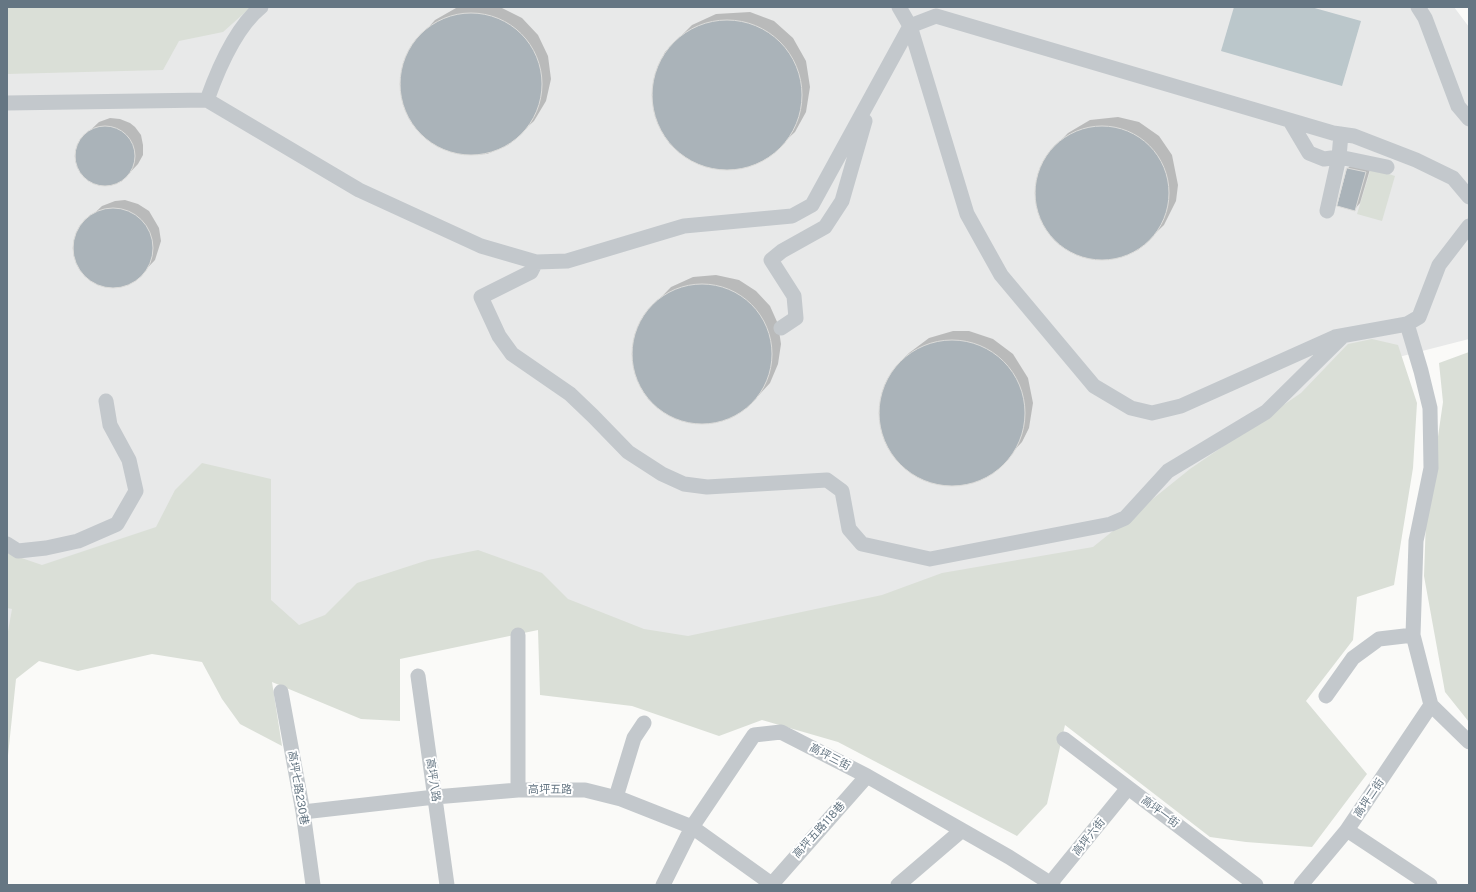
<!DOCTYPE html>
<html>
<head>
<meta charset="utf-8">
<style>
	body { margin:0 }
	#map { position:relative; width:1476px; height:892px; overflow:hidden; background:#fafaf8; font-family:"Public Sans",sans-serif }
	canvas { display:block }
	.frame { position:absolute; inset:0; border:8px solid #657683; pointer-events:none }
</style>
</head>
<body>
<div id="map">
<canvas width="1476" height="892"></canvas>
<div class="frame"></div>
</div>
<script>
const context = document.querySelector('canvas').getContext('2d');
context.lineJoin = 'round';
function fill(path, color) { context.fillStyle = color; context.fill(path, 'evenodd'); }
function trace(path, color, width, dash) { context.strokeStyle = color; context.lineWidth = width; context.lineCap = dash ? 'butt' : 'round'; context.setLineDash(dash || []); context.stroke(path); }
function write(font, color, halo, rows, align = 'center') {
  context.font = font + ' "Public Sans","Noto Sans TC",sans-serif'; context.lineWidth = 4; context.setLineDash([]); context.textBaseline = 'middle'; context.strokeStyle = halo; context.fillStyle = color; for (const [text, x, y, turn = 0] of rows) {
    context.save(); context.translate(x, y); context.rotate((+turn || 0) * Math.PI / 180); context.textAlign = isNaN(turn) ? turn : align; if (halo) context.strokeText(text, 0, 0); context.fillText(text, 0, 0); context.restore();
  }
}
const built = new Path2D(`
	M179,7H1454L1469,27V339L1352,369L1129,589L666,658L553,620L7,653V21Z`);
const green = new Path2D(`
	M7,7H251L223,32L179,41L163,70L7,74Z
	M1371,168L1395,176L1382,221L1357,214Z
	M1372,339L1398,345L1417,403L1413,468L1394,585L1357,597L1353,640L1306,701L1367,774L1312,847L1246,842L1210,837L1065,725L1047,804L1017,836L838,742L762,720L719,736L632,706L540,695L538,630L400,659V721L361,719L272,682L282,746L240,724L222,699L202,662L152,654L78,671L39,661L16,679L7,765V637L12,609L7,608V553L42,565L156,527L175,490L202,463L271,479V600L299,625L325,615L357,583L428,560L478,550L542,573L568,599L644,629L688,636L882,595L942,573L1093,547L1190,469L1301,393L1348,344Z
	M1469,352V722L1445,692L1424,576L1426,519L1443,402L1439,363Z`);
const water = new Path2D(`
	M1234,7H1311L1361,21L1342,86L1221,51Z`);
const shadow = new Path2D(`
	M464,7L502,8L522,18L538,35L548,56L551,79L546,101L534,121L508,145L487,154L464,155L441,148L422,135L408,116L401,93L402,69L411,47L435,20L456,8Z
	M750,12L774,21L793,38L806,61L810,87L806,112L795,132L767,158L743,168L717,169L692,161L670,144L657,121L652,96L657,70L665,52L692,25L716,14Z
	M1118,117L1139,122L1159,136L1172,155L1178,185L1176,201L1164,225L1138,250L1118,258L1095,260L1073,253L1060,245L1046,228L1036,203L1037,179L1047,155L1068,133L1090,120Z
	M110,118L120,119L130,123L135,127L141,135L143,145V155L138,164L122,181L113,185L102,186L93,183L84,177L78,167L76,157L77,147L82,138L99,122Z
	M1354,162L1371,166L1360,203L1354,210L1348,168Z
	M125,200L138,204L149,211L159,228L161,241L155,260L137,279L131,283L118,287L105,286L92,281L86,276L78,264L75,257V243L79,230L83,224L102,206L115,201Z
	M716,275L739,280L756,291L770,306L778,324L781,344L778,364L770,383L748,407L731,418L712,423H692L669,415L651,401L638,381L633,358L635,334L646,313L671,287L693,277Z
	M953,331H969L993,339L1013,354L1028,378L1033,403L1029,428L1022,442L997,469L975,481L950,485L936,484L913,474L894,457L885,440L879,415L883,390L900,362L909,353L929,338Z`);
const building = new Path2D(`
	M400 84a71 71 0 1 1 142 0a71 71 0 1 1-142 0Z
	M652 95a75 75 0 1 1 150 0a75 75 0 1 1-150 0Z
	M1035 193a67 67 0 1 1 134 0a67 67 0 1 1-134 0Z
	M75 156a30 30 0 1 1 60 0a30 30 0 1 1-60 0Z
	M1347,168L1366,172L1355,211L1337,206Z
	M73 248a40 40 0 1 1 80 0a40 40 0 1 1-80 0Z
	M632 354a70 70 0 1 1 140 0a70 70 0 1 1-140 0Z
	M879 413a73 73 0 1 1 146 0a73 73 0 1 1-146 0Z`);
const minor = new Path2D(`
	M1418,7L1425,18L1458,106L1469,119
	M207,100C218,69 235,28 261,7
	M7,103L207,100L359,190L481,246L536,262L567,261L684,226L792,216L812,205L910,26L899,7
	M1290,121L1309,153L1324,159L1339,157L1341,134
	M1469,197L1453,178L1416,160L1354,136L1333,133L936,16L910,26L967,214L1001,275L1094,386L1131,408L1152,413L1181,406L1335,337L1407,324L1419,317L1439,265L1469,226
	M1327,211L1339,157L1387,167
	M536,262L531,272L481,297L499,336L512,354L570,394L593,416L628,452L662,474L684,484L707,487L827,480L842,491L849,529L862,544L930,559L1111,524L1125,518L1168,471L1266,412L1341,338
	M1407,324L1421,371L1430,408L1431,468L1416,541L1413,635L1431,705
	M781,328L796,318L794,296L771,260L782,251L825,227L842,201L865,121
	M7,544L18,551L46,548L78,541L117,524L136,491L129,460L110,425L106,401
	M518,635V790
	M418,676L447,885
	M281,692L303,812L313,885
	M1326,696L1353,658L1379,639L1413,635
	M1431,705L1469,742
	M1064,739L1256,885
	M616,797L634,738L644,723
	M303,812L435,797L518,790H585L621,799L692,827L773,885
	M1347,830L1430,885
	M772,884L867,776
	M663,885L692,827L754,735L781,732L867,776L1009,857L1053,885
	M898,885L961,831
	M1049,885L1128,788
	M1301,885L1347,830L1431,705`);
const streetNames = [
	["高坪三街",830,757,27],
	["高坪八路",433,780,82],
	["高坪七路230巷",298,788,80],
	["高坪五路",550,790],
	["高坪二街",1369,798,-56],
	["高坪一街",1160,812,37],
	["高坪五路118巷",819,830,-48],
	["高坪六街",1089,837,-51]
];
fill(built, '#e8e9e9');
fill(green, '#dadfd7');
fill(water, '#bbc7cb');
fill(shadow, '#0003');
fill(building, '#aab3b9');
trace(building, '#dcdcda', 1);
trace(minor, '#c3c8cc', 15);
write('11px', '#657683', '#fff', streetNames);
</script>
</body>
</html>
